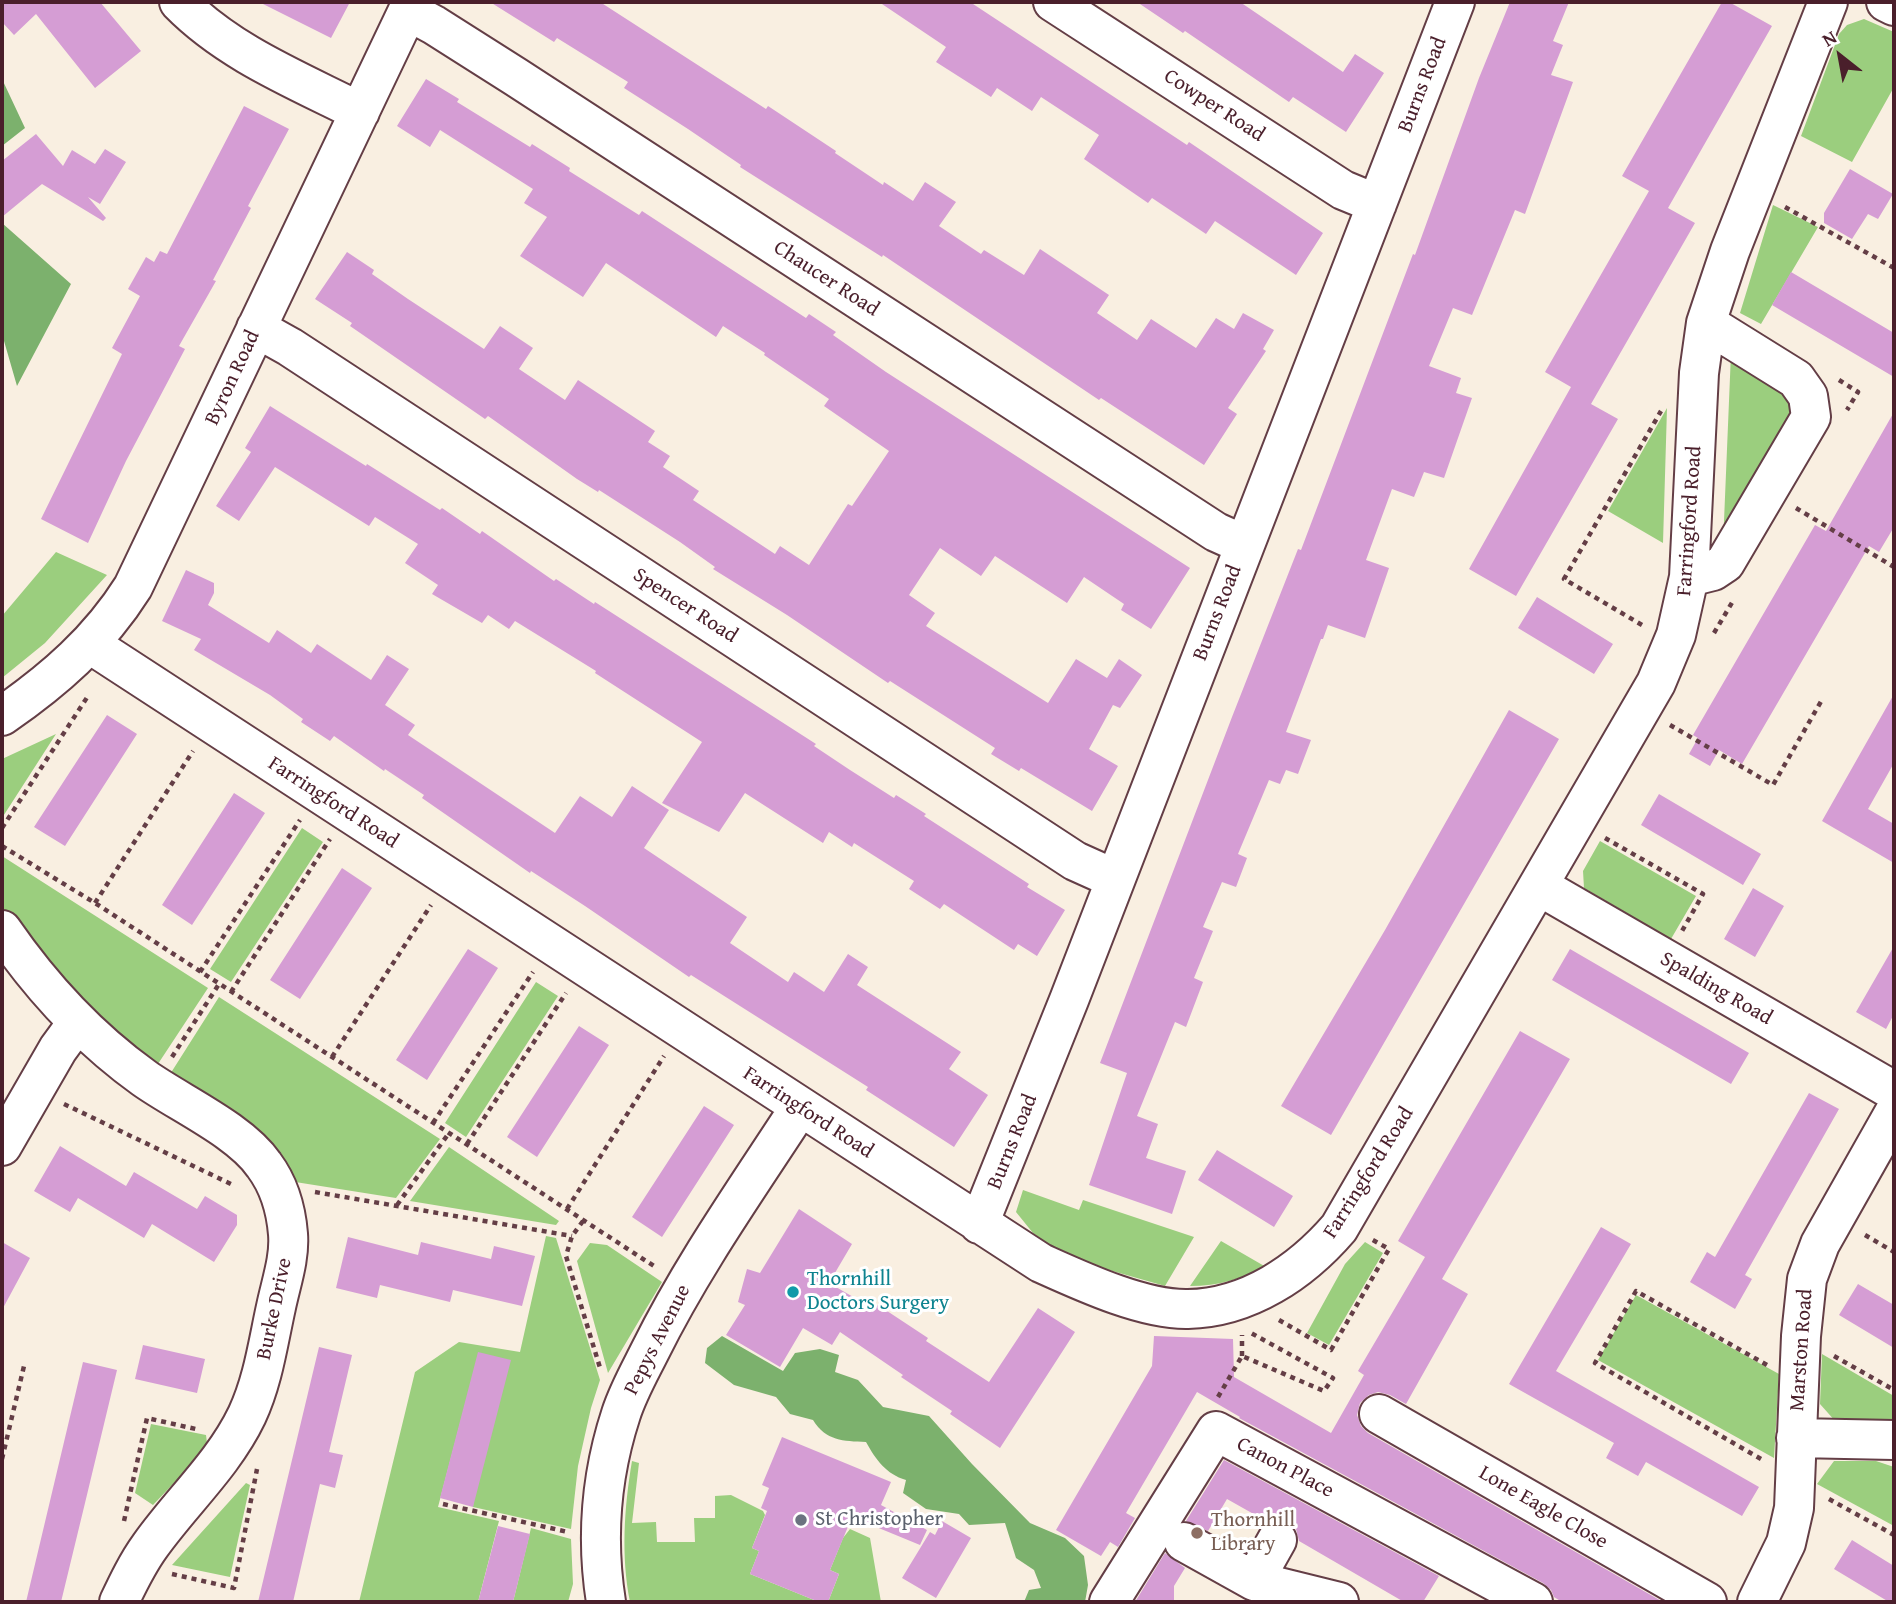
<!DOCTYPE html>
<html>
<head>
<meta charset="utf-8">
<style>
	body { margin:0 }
	#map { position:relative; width:1896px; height:1604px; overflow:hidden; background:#f9efe1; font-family:"Gentium Book Plus",serif }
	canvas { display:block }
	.frame { position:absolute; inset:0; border:4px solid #4a1f2b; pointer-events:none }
	.north { position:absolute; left:1805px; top:21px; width:70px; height:70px; -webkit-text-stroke:5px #fff; paint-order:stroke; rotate:329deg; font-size:19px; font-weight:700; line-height:28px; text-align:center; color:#4a1f2b }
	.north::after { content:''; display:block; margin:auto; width:24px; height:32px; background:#4a1f2b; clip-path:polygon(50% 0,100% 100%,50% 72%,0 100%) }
</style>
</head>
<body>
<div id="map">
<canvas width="1896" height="1604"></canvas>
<div class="frame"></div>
<div class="north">N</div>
</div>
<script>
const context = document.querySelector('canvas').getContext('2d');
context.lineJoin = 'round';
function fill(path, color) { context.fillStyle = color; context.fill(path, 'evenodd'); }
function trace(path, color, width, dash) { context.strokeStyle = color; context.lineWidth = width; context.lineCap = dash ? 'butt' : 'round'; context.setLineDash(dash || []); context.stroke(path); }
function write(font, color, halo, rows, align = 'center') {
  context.font = font + ' "Gentium Book Plus",serif'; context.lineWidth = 6; context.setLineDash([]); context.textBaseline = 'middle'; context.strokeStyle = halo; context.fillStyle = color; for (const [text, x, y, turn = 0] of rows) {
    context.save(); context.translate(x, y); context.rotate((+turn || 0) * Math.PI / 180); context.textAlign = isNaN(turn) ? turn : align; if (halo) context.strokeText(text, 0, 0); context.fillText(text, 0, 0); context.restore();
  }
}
const green = new Path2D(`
	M1864,19L1894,32V87L1852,162L1801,136L1839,34L1847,25Z
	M1773,205L1818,227L1761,324L1740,313Z
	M1731,353L1766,371L1797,411L1723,545Z
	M1667,408L1663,543L1608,511Z
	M56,552L107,575L45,643L2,678V616Z
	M56,734L2,818V759Z
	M302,828L323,842L231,982L210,969Z
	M1600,841L1696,896L1671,939L1584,888L1583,871Z
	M2,856L208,988L154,1070L113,1041L16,931L2,906Z
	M536,982L558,996L466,1137L445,1123Z
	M219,997L440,1139L396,1198L289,1181L167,1079Z
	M449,1147L559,1221L556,1225L410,1201Z
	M1023,1190L1079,1210L1083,1200L1194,1237L1165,1286L1102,1268L1048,1244L1033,1233L1016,1212Z
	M546,1236L556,1238L600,1380L591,1408L578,1466L571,1529L473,1507L479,1352L438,1507L499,1521L478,1602H359L415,1372L459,1342L520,1352Z
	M1221,1241L1266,1267C1240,1279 1219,1286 1190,1286Z
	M1365,1242L1383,1253L1329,1345L1307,1333L1345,1264Z
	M590,1243L607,1245L662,1282L608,1373L577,1261Z
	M1636,1295L1779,1374L1774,1458L1598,1360Z
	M1822,1354L1894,1396V1421L1836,1422L1820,1404Z
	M151,1424L206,1435L207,1443L193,1463L153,1505L135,1493Z
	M632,1461L639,1463L632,1523L656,1522L657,1542H695L694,1518H715V1496L731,1495L763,1511L765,1515L752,1548L759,1551L750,1574L819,1602H630C621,1556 624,1508 632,1461Z
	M1834,1461H1876L1894,1467V1526L1817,1484Z
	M246,1483L250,1485L230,1577L172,1565Z
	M531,1528L571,1539L573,1584L568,1602H513Z
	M850,1529L870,1538L881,1602L856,1600L853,1602H828L839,1574L830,1570L843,1538Z`);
const forest = new Path2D(`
	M2,79L25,128L2,146Z
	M2,223L71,284L17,386L2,334Z
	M722,1336L783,1371L795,1353L820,1349L839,1355L835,1372L858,1380L883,1407L929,1416L972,1464L1030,1523L1065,1538L1084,1556L1088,1585L1085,1602H1024L1029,1590L1041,1588L1034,1570L1016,1558L1005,1523L969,1525L959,1514L926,1509L903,1493L906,1480C886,1474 876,1460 866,1442C843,1441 826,1441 813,1420L790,1414L776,1397L734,1385L705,1363L707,1348Z`);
const building = new Path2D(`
	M2,2H100L141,51L95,88L36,14L14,35L2,22Z
	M259,2H350L331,38Z
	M490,2H600L766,109L768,106L836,151L835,153L883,185L884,182L913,201L925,182L956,202L939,226L981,254L984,250L1024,275L1040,249L1109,295L1097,313L1137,340L1151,319L1196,348L1216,318L1234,329L1243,313L1274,330L1263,349L1266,351L1228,408L1237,414L1204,465L1101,398L1099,400L883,255L882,257L740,167L741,165L688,129L624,88L628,82L557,38L554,42Z
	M879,2H970L1187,145L1189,142L1323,233L1296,275L1215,221L1206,234L1152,198L1148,203L1084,159L1099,135L1041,97L1032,111L997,88L991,97L936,62L946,47Z
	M1137,2H1240L1343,72L1355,54L1384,73L1346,132L1293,97L1289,102L1185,31L1183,33Z
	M1510,2H1569L1553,41L1563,45L1551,75L1573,82L1525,214L1515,210L1472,315L1453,308L1429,366L1461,378L1456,393L1472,398L1444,478L1424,472L1414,497L1392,489L1366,560L1389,568L1365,638L1328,625L1323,639H1321L1286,732L1311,740L1298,774L1286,770L1280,784L1269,780L1238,854L1247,858L1236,887L1222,882L1203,927L1213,931L1194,978L1203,982L1186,1027L1175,1022L1137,1116L1158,1124L1146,1158L1186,1171L1172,1214L1089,1185L1127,1073L1100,1063L1232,717L1298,549L1301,550L1413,254L1415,255L1479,78Z
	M1722,2H1729L1772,26L1668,208L1695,223L1591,404L1618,419L1516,596L1469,569L1571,387L1545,372L1649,191L1622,176Z
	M426,79L459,99L457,102L530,147L532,144L570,168L569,171L639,215L642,211L806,318L809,314L836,332L833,335L886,372L1190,568L1151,629L1121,610L1124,604L1084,577L1067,603L995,556L981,576L940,548L909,595L935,613L926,626L1048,703L1076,659L1107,678L1119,659L1142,675L1120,708L1113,705L1089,749L1118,766L1092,811L1021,768L1019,771L991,754L995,748L890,681L888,683L787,615L713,569L715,567L680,542L599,490L598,492L577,479L488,416L485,419L350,326L352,323L315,299L347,252L374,270L372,274L408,299L484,349L500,326L533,348L519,369L565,400L578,380L655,431L648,442L670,456L663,467L699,491L693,500L775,554L780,546L809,565L848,504L852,506L889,451L824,406L829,399L764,355L765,353L723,326L716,337L606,263L583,297L520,256L547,217L524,203L533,189L440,130L430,147L397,126Z
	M244,106L289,129L248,206L251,208L213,280L216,281L179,346L185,349L126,461L88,543L41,519L122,354L112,348L140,296L128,289L146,257L154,262L160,251L167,254Z
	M36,134L63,166L72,150L95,164L105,149L126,162L100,204L88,197L106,218L103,221L42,184L2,217V161Z
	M1850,169L1893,194L1878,219L1868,214L1852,239L1824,223V213Z
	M1791,272L1894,333V377L1772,305Z
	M270,406L366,466L367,464L440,510L442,508L480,534L482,531L554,581L556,579L594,604L595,602L816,744L814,746L850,770L894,798L896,795L926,814L924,816L1029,884L1027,887L1065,910L1037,956L1018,944L1014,950L944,904L940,909L909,889L914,881L854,843L852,847L829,832L823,843L745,793L719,832L662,803L702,742L595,673L596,671L515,621L509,629L488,615L482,623L432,594L438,585L405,563L418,544L375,517L369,526L275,467L239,521L216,506L251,452L245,448Z
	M1894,412V527L1879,552L1869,546L1742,764L1719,750L1710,766L1689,754L1698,738L1693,735L1815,525L1826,531Z
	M186,570L214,583V593L208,605L269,643L277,630L311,653L317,644L371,680L387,655L409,669L385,705L415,725L408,735L555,833L580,796L612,817L632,786L669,810L644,848L747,917L730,943L788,982L794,972L824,992L848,954L868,967L857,985L961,1052L949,1069L988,1095L954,1147L866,1090L868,1087L691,975L689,977L585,906L531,871L530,873L422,798L424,795L385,769L384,771L334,736L330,741L301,722L303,719L270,695L194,650L201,639L162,621Z
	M1537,597L1613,644L1594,674L1518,628Z
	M1894,694V763L1868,809L1894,824V863L1822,821Z
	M1509,710L1559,739L1331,1135L1281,1106L1385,930Z
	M107,715L137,734L65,846L34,827Z
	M234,793L265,813L192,925L162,905Z
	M1659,794L1761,854L1743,885L1641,825Z
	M342,868L372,888L300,999L270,980Z
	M1753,888L1784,906L1755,957L1724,939Z
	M1894,946V1014L1886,1029L1856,1012Z
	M468,949L498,968L427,1080L396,1060Z
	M1570,949L1749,1053L1731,1084L1552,980Z
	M579,1026L609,1045L537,1157L507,1137Z
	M1520,1031L1570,1059L1442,1279L1468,1294L1406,1404L1390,1395L1378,1392L1369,1395L1360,1403L1357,1415L1361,1426L1368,1433L1663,1602H1562L1554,1597L1551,1590L1543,1583L1239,1418L1240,1417L1197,1392L1126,1513L1135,1518L1118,1547L1110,1542L1101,1556L1056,1530L1152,1366L1154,1336L1233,1339L1234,1377L1331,1433L1364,1375L1358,1371L1425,1257L1398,1241Z
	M1809,1093L1839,1109L1745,1275L1752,1279L1735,1309L1690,1282L1707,1252L1715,1257Z
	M704,1106L734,1125L662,1237L632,1217Z
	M60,1146L126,1186L134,1172L197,1209L205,1196L237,1215V1225L214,1262L152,1224L144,1238L78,1198L70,1212L34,1191Z
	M1217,1150L1293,1196L1274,1227L1198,1180Z
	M799,1209L852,1244L829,1283L874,1309L878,1305L928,1338L926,1341L989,1382L1038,1308L1075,1332L1000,1448L950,1414L952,1411L901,1377L903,1375L840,1332L832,1345L803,1328L780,1367L726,1335L745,1305L738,1302L747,1269L760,1273Z
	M1601,1227L1631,1244L1556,1371L1759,1487L1742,1516L1646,1462L1638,1476L1606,1458L1614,1443L1509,1384Z
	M348,1237L418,1255L421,1242L491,1259L494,1246L535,1256L522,1306L453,1290L450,1302L380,1285L377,1298L336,1288Z
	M2,1242L30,1258L2,1310Z
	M1858,1284L1894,1305V1348L1839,1315Z
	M143,1345L205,1359L197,1393L135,1379Z
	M319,1347L352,1355L329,1452L343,1455L335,1488L320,1484L293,1602H258Z
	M478,1352L511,1360L473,1507L440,1498Z
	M83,1362L117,1370L85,1503L61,1602H26Z
	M782,1437L891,1482L881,1505L927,1530L920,1545L852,1517L830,1570L839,1574L828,1602H819L750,1574L759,1551L752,1548L767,1511L761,1508L769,1488L762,1485Z
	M1224,1460L1439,1576L1423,1602H1404L1299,1541L1296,1529L1288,1521L1277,1518L1266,1521L1227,1499L1208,1531L1186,1521Z
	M942,1521L971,1538L936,1598L902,1578L930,1532L935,1535Z
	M498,1526L530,1534L513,1602H478Z
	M1852,1540L1894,1566V1602H1889L1834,1569Z
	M1165,1553L1185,1568L1174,1586V1602H1135Z`);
const path = new Path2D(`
	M1785,207L1894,268
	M1839,380L1858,392L1847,410
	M1796,508L1894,567
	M1642,625L1564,579L1661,411
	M1714,633L1733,601
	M1670,725L1773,785L1823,698
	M2,828L88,696
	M1605,838L1703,894L1682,931
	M2,846L95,903L657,1268
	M95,903L193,751
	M200,972L300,820
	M231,992L330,839
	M172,1057L219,984
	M332,1057L431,905
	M64,1104L233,1185
	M433,1123L533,972
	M467,1144L566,993
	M315,1192L572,1236
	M397,1205L449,1133
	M567,1209L664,1056
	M583,1221L572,1236L566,1256L601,1371
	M1865,1235L1894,1252
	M1279,1320L1331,1350L1389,1249L1371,1239
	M1242,1356V1335
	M1834,1356L1894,1390
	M1218,1397L1242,1356L1324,1391L1333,1378L1251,1333
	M2,1459L24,1366
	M1761,1459L1595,1363L1636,1291L1767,1365
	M1829,1499L1894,1535
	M443,1504L568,1532
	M124,1521L147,1418L200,1430
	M172,1574L234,1588L257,1469`);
const minor = new Path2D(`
	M179,2C229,53 297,80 360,112
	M1053,2L1343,190L1377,204
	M1886,2L1894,6
	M408,11L434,25L516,77L1216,532L1245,545
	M256,328L290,347L1075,861L1115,879
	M1689,577L1713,571L1725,563L1811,417L1808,396L1796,379L1706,323
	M90,644L1041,1263C1081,1281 1143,1310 1188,1309C1248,1308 1301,1272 1339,1228L1656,683L1676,635L1689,577L1699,373L1706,323L1730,251L1828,2
	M2,716C54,680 99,641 133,587L412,2
	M1539,886L1894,1091
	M2,930C42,988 87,1037 144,1078C179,1103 240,1130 264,1165C279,1185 286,1209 288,1234C290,1258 281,1283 276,1307C268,1343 263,1381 247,1415C223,1465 182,1501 150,1546C137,1564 128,1583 119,1602
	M2,1146L58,1049L77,1023
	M979,1224L1069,1000L1455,2
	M1379,1414L1707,1602
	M1796,1438L1894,1440
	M1184,1542L1254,1581L1339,1602
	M1254,1581L1277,1540
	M606,1602C596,1539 601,1475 621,1414C628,1392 640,1371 650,1351C692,1266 748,1187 800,1107
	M1109,1602L1216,1431L1533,1602
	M1757,1602L1786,1543L1794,1508L1801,1336L1807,1279L1820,1244L1894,1113`);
const markers = [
	[793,1292,7,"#0f9aa8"],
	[801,1520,7,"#6b7280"],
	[1197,1533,7,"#8d6e63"]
];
const streetNames = [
	["Burns Road",1423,85,-69],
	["Cowper Road",1214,106,33],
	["Chaucer Road",826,279,33],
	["Byron Road",233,378,-65],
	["Farringford Road",1690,521,-86],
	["Spencer Road",685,606,33],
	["Burns Road",1218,613,-69],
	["Farringford Road",333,803,33],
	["Spalding Road",1716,989,30],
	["Farringford Road",808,1113,33],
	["Burns Road",1013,1142,-68],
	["Farringford Road",1369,1173,-58],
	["Burke Drive",275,1309,-78],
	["Pepys Avenue",658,1340,-63],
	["Marston Road",1802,1350,-86],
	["Canon Place",1285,1468,28],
	["Lone Eagle Close",1543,1508,30]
];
const cultureNames = [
	["Thornhill",807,1280],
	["Doctors Surgery",807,1304]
];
const worshipNames = [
	["St Christopher",815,1520]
];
const educationNames = [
	["Thornhill",1211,1521],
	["Library",1211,1545]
];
fill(green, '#9bce7e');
fill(forest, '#7cb16d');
fill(building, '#d59dd4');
trace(minor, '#643e46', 42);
trace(path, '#643e46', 4.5, [5, 5]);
trace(minor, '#fff', 38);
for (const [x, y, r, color] of markers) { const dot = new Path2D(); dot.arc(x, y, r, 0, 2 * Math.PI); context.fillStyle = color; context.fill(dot); trace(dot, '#fff', 2.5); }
write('21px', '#4a1f2b', '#fff', streetNames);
write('21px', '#0d838f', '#fff', cultureNames, 'left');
write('21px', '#5b616d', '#fff', worshipNames, 'left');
write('21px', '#785e54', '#fff', educationNames, 'left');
</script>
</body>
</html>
